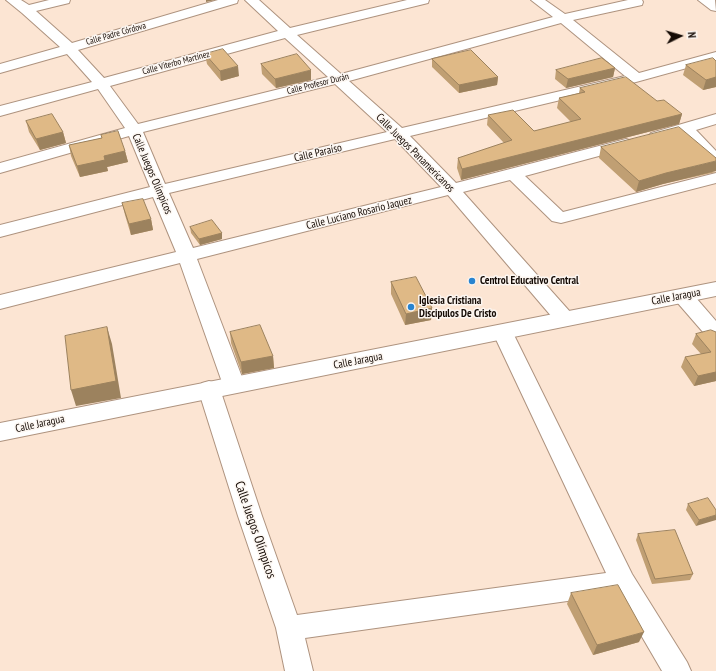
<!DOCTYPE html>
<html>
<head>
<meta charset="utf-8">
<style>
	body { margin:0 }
	#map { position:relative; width:716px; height:671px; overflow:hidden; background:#fce5d3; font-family:"PT Sans Narrow",sans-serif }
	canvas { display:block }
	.north { position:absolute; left:660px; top:16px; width:40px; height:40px; -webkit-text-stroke:3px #fcf6f1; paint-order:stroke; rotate:85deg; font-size:11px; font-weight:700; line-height:16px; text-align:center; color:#150b05 }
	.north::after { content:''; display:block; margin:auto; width:14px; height:18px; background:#150b05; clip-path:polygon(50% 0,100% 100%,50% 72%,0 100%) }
</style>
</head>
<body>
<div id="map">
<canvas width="716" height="671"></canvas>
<div class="north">N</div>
</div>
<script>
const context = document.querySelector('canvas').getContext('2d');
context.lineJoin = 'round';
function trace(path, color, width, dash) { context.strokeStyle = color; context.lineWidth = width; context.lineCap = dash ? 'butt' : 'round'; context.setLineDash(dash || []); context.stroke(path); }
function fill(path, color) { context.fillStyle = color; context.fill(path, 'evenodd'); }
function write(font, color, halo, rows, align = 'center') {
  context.font = font + ' "PT Sans Narrow",sans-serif'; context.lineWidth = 3; context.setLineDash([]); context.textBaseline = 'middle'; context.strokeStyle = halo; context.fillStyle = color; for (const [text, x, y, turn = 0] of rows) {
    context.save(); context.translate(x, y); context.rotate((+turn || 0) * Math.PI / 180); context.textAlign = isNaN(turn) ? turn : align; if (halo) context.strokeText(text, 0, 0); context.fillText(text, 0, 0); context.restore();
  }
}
const minor = new Path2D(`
	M6,0H21L29,5L49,0H70L69,3L36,11L72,43L218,0H238L237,3L78,50L104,78L278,31L245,0H259L290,28L407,0H429L428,3L297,35L341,74L553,17L531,0H545L565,14L628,0H642L643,2L642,5L573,20L639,73L716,52V60L636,82L410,136L456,183L626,139L632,141L634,144L632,147L525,176L563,212L716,173V183L561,223L552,221L510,180L463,192L572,314L575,319L572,324L565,326L558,324L448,195L197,259L245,385L241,391L234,393L227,391L223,385L180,263L0,309V295L176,252L153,197L0,237V225L150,187L129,136L0,173V163L125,128L98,89L0,116V106L92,82L67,54L0,73V64L60,47L22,13ZM561,23L625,76L402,128L349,81ZM285,38L328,77L138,124L110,86ZM335,84L387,132L165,184L143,132ZM395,139L441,187L193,248L169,193Z
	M716,114V124L696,130L716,151V166L710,164L683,134L657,141L651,139L649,136L651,133Z
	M683,290L690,291L716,321V341L709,339L676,301L673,296L676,291Z
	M503,326L510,328L513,333L632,574L687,662L691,671H662L617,594L305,638L313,671H285L276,628L238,516L198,389L202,383L209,381L216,383L220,389L262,516L297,615L606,573L493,333L496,328Z`);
const tertiary = new Path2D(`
	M698,0H715L716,11L711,10Z
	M716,282V296L0,441V423Z`);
const wall = new Path2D(`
	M205,54L239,76L221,81L207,64Z
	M432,59L498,77L497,85L459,93L432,67Z
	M716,61V87L703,90L683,75L686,65Z
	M261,64L311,80L276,88L262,74Z
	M615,68L613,77L566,88L555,79L556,70Z
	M580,88L657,101L682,114L679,124L461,180L457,168L458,158L504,143L487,125L488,115L534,131L571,122L557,108L559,98L579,93Z
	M26,121L63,132L66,143L40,150L29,132Z
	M101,135L125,151L128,162L107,167L108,171L80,177L71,156L69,145L102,138Z
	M601,147L716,172L663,184L636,192L599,158Z
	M122,203L151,219L153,230L131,235L125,215Z
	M190,227L222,233V239L200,245L191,233Z
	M391,282L432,308L431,320L405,325L391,294Z
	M230,332L273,356L274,368L242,374L231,343Z
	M716,332V381L694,386L681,367L685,357L701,354L692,344L696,334Z
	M688,504L716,510L696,526L686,510Z
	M638,534L693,574L690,580L652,584L636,540Z
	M571,593L639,642L593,655L567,604Z`);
const shadedWall = new Path2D(`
	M206,0H215L206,2Z
	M238,66L239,76L221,81L220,71Z
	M615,68L613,77L566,88L568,79Z
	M311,70V80L276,88L275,79Z
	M498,77L497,85L459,93V85Z
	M716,77V87L703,90L706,80Z
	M682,114L679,124L461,180L462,169Z
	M63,132L66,143L40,150L36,139Z
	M125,151L128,162L107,167L108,171L80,177L77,166L104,156Z
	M716,161V171L663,184L636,192L639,181L666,173Z
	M151,219L153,230L131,235L129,224Z
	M222,233V239L200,245L199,239Z
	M432,308L431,320L405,325L406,314Z
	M107,327L112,344L121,398L76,406L71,390Z
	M273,356L274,368L242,374L241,362Z
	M716,372V381L694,386L698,376Z
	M716,515V520L696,526L699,520Z
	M644,632L639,642L593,655L597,645Z`);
const building = new Path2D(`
	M223,49L238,66L220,71L205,54Z
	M471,50L498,77L459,85L432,59Z
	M297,54L311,70L275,79L261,64Z
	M602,58L615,68L568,79L556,70Z
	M713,58L716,61V77L706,80L686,65Z
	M626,77L657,101L664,100L682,114L462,169L458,158L512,140L488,115L513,110L534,131L581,119L559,98L585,92L580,88Z
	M52,114L63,132L36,139L26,121Z
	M679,127L716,158V161L666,173L639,181L601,147Z
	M118,131L125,151L104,156L105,160L77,166L69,145L102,138L101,135Z
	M143,199L151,219L129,224L122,203Z
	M212,220L222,233L199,239L190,227Z
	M416,277L432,308L406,314L391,282Z
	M260,325L273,356L241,362L230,332Z
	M107,327L116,381L71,390L65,336Z
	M711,330L716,332V372L698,376L685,357L711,352L696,334Z
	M708,498L716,510V515L699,520L688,504Z
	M675,530L693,574L655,579L638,534Z
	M618,585L644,632L597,645L571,593Z`);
const markers = [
	[472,281,4,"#2884d0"],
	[411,307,4,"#2884d0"]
];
const farStreetnames = [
	["Calle Padre Córdova",116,34,-16],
	["Calle Viterbo Martínez",176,63,-15],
	["Calle Profesor Durán",318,84,-14]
];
const streetNames = [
	["Calle Paraíso",318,153,-13],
	["Calle Juegos Panamericanos",415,153,45],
	["Calle Juegos Olímpicos",152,174,67],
	["Calle Luciano Rosario Jaquez",359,213,-14],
	["Calle Jaragua",676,297,-11],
	["Calle Jaragua",358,361,-11],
	["Calle Jaragua",40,424,-12]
];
const poiNames = [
	["Centrol Educativo Central",480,281],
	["Iglesia Cristiana",419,301],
	["Discipulos De Cristo",419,314]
];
const nearStreetnames = [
	["Calle Juegos Olímpicos",255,530,71]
];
trace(minor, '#ae937f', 2);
trace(tertiary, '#ae937f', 2);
fill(minor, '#fff');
fill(tertiary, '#fff');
fill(wall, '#c09f73');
fill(shadedWall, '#9c825e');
fill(building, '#dfb986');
trace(building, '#9c825e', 1);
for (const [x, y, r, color] of markers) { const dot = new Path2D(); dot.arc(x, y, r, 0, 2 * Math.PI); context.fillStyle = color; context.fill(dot); trace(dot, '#fcf6f1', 1.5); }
write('9px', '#150b05', '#fcf6f1', farStreetnames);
write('11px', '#150b05', '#fcf6f1', streetNames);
write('bold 11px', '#150b05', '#fcf6f1', poiNames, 'left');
write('13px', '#150b05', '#fcf6f1', nearStreetnames);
</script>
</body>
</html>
